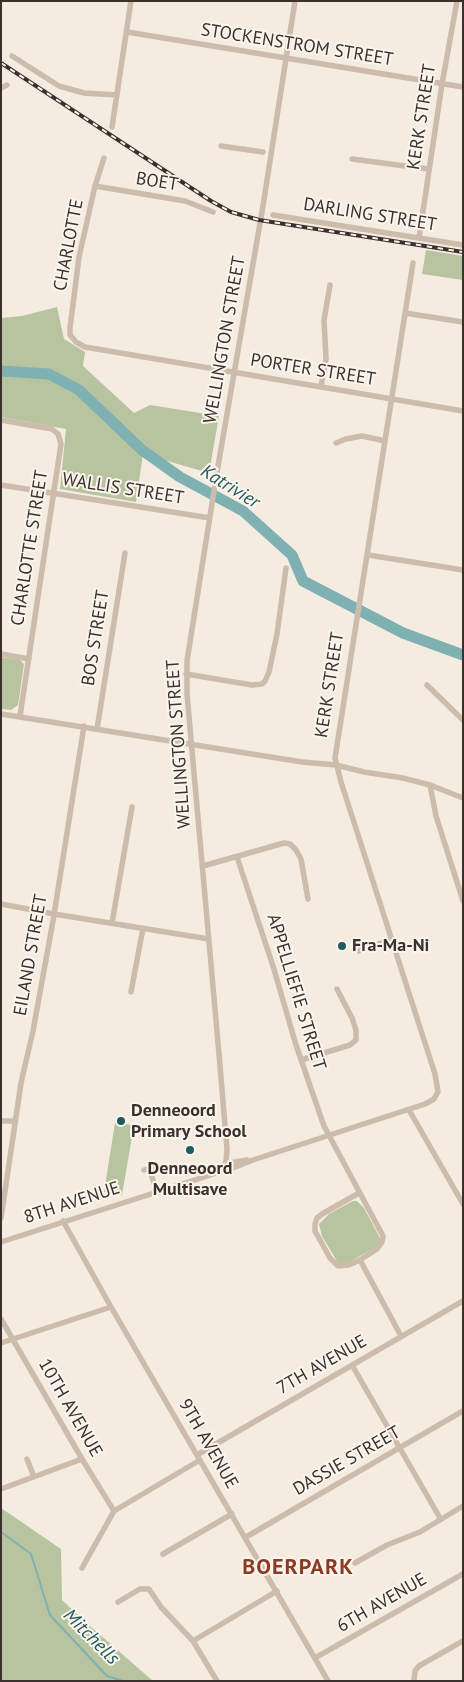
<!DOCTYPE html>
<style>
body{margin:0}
#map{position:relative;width:464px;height:1682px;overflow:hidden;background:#f4ebe1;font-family:"PT Sans",sans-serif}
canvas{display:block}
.frame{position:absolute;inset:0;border:2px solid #3b302b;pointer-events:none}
</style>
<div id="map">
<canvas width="464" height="1682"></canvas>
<div class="frame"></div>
</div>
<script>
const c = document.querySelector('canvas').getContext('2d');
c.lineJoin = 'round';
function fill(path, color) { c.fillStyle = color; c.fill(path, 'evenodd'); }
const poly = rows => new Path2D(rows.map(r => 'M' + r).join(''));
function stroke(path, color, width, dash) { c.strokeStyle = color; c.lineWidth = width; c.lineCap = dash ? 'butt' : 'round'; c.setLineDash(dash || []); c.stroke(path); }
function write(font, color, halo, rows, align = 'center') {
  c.font = font + ' "PT Sans",sans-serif'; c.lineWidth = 4; c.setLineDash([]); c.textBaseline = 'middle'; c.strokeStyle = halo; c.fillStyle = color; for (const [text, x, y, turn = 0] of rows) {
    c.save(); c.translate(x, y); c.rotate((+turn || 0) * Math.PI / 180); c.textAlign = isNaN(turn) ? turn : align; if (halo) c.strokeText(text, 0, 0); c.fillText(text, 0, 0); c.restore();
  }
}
fill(poly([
 [426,250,463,256,463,280,422,274],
 [57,307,64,339,85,352,83,366,134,413,150,405,219,416,209,473,143,454,136,502,60,489,66,429,1,417,1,318,22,316],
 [1,657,20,660,24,664,18,705,11,710,1,709],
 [115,1123,134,1125,122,1195,104,1192],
 [353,1201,357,1201,364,1208,381,1240,376,1247,348,1263,338,1263,322,1236,319,1224,329,1214],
 [1,1508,61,1549,62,1600,91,1627,153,1681,1,1681]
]), '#b8c4a0');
stroke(poly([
 [1,1532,31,1554,50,1615,107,1676,123,1681]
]), '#7fb0b2', 2);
stroke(poly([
 [1,371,49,374,79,390,142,450,180,477,243,511,292,555,303,581,403,633,463,655]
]), '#7fb0b2', 11);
stroke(poly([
 [127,32,463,87],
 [12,56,59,86,84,93,117,95],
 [1,88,7,85],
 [112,127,131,1],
 [221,146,263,152],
 [104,158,95,186,79,257,70,328,70,335,76,342,85,347,463,411],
 [352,159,428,169],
 [95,186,185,201,213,212],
 [273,215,463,245],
 [419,238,442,84,457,1],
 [405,313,463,322],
 [321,386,326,359,324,320,330,285],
 [1,420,52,429,58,434,61,444,20,716],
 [336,443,346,439,362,436,385,441],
 [1,485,210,518],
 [368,555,463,570],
 [1,654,29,659],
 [186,674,252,685,262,684,265,681,269,672,277,634,286,568],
 [427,685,463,720],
 [1,714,302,762,336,765,364,772,403,778,430,785,463,798],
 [97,729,125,553],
 [430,785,436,816,463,901],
 [237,857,273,966,296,1045,324,1126,383,1236,382,1242,377,1249,360,1260,349,1265,338,1266,330,1258,315,1231,315,1224,317,1218,322,1214,359,1193],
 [203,866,284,843,290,844,296,850,301,859,308,899],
 [1,904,54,914,209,939],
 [112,923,132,807],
 [359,951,392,939],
 [131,992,143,928],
 [301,1060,350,1045,356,1040,356,1030,352,1018,337,989],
 [409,1110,463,1204],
 [1,1121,15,1121],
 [226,1162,227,1149,219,1054,187,694,187,661,217,472,263,206,295,1],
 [230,1163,247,1160],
 [149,1168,157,1192],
 [230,1169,253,1160,425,1104,434,1099,438,1092,435,1074,341,782,335,758,413,263],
 [144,1170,156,1166],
 [215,1171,223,1166,226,1162,230,1163,231,1166,227,1170,225,1169,223,1166],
 [1,1218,21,1083,33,1031,53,921,84,726],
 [63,1221,111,1307,328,1681],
 [1,1242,226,1170],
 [360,1260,401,1336],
 [1,1319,82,1459,114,1511],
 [1,1343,111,1307],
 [352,1365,440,1518],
 [197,1455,463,1301],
 [27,1459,34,1477],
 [1,1489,82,1459],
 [246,1537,463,1411],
 [163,1554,232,1514],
 [355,1563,387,1545,420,1532,463,1506],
 [82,1568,114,1511,200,1460],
 [118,1602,140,1589,149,1589,161,1607,193,1641,217,1681],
 [193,1641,277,1591],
 [315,1658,463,1574],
 [414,1681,415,1671,419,1666,463,1641]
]), '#cdbbac', 5.5);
const rail = poly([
 [1,63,211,201,231,212,259,220,463,252]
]);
stroke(rail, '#3b302b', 4);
stroke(rail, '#fbf5ee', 2, [5.5]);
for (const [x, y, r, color] of [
 [342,946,5,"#1f5a5e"],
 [121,1121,5,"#1f5a5e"],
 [190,1150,5,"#1f5a5e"]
]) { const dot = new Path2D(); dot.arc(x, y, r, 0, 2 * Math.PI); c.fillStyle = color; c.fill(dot); stroke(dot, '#fbf5ee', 2); }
write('18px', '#3b302b', '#fbf5ee', [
 ["STOCKENSTROM STREET",297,45,9],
 ["KERK STREET",422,117,-81],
 ["BOET",157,182,9],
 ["DARLING STREET",370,215,9],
 ["CHARLOTTE",69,245,-79],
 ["WELLINGTON STREET",225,340,-80],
 ["PORTER STREET",313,370,9],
 ["WALLIS STREET",123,489,9],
 ["CHARLOTTE STREET",30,548,-81],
 ["BOS STREET",96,638,-81],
 ["KERK STREET",330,685,-81],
 ["WELLINGTON STREET",179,744,-94],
 ["EILAND STREET",31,955,-80],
 ["APPELLIEFIE STREET",296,992,73],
 ["8TH AVENUE",72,1203,-18],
 ["7TH AVENUE",322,1365,-30],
 ["10TH AVENUE",70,1408,60],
 ["9TH AVENUE",208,1444,60],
 ["DASSIE STREET",347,1461,-30],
 ["6TH AVENUE",382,1603,-30]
]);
write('bold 18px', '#3b302b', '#fbf5ee', [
 ["Fra-Ma-Ni",352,946],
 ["Denneoord",131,1111],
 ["Primary School",131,1132],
 ["Denneoord",190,1169,"center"],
 ["Multisave",190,1190,"center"]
], 'left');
write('italic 19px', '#1f5a5e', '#fbf5ee', [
 ["Katrivier",230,487,32],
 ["Mitchells",91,1637,45]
]);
c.letterSpacing = '1px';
write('bold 22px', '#8c3b22', '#fbf5ee', [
 ["BOERPARK",298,1568]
]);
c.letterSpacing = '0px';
</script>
